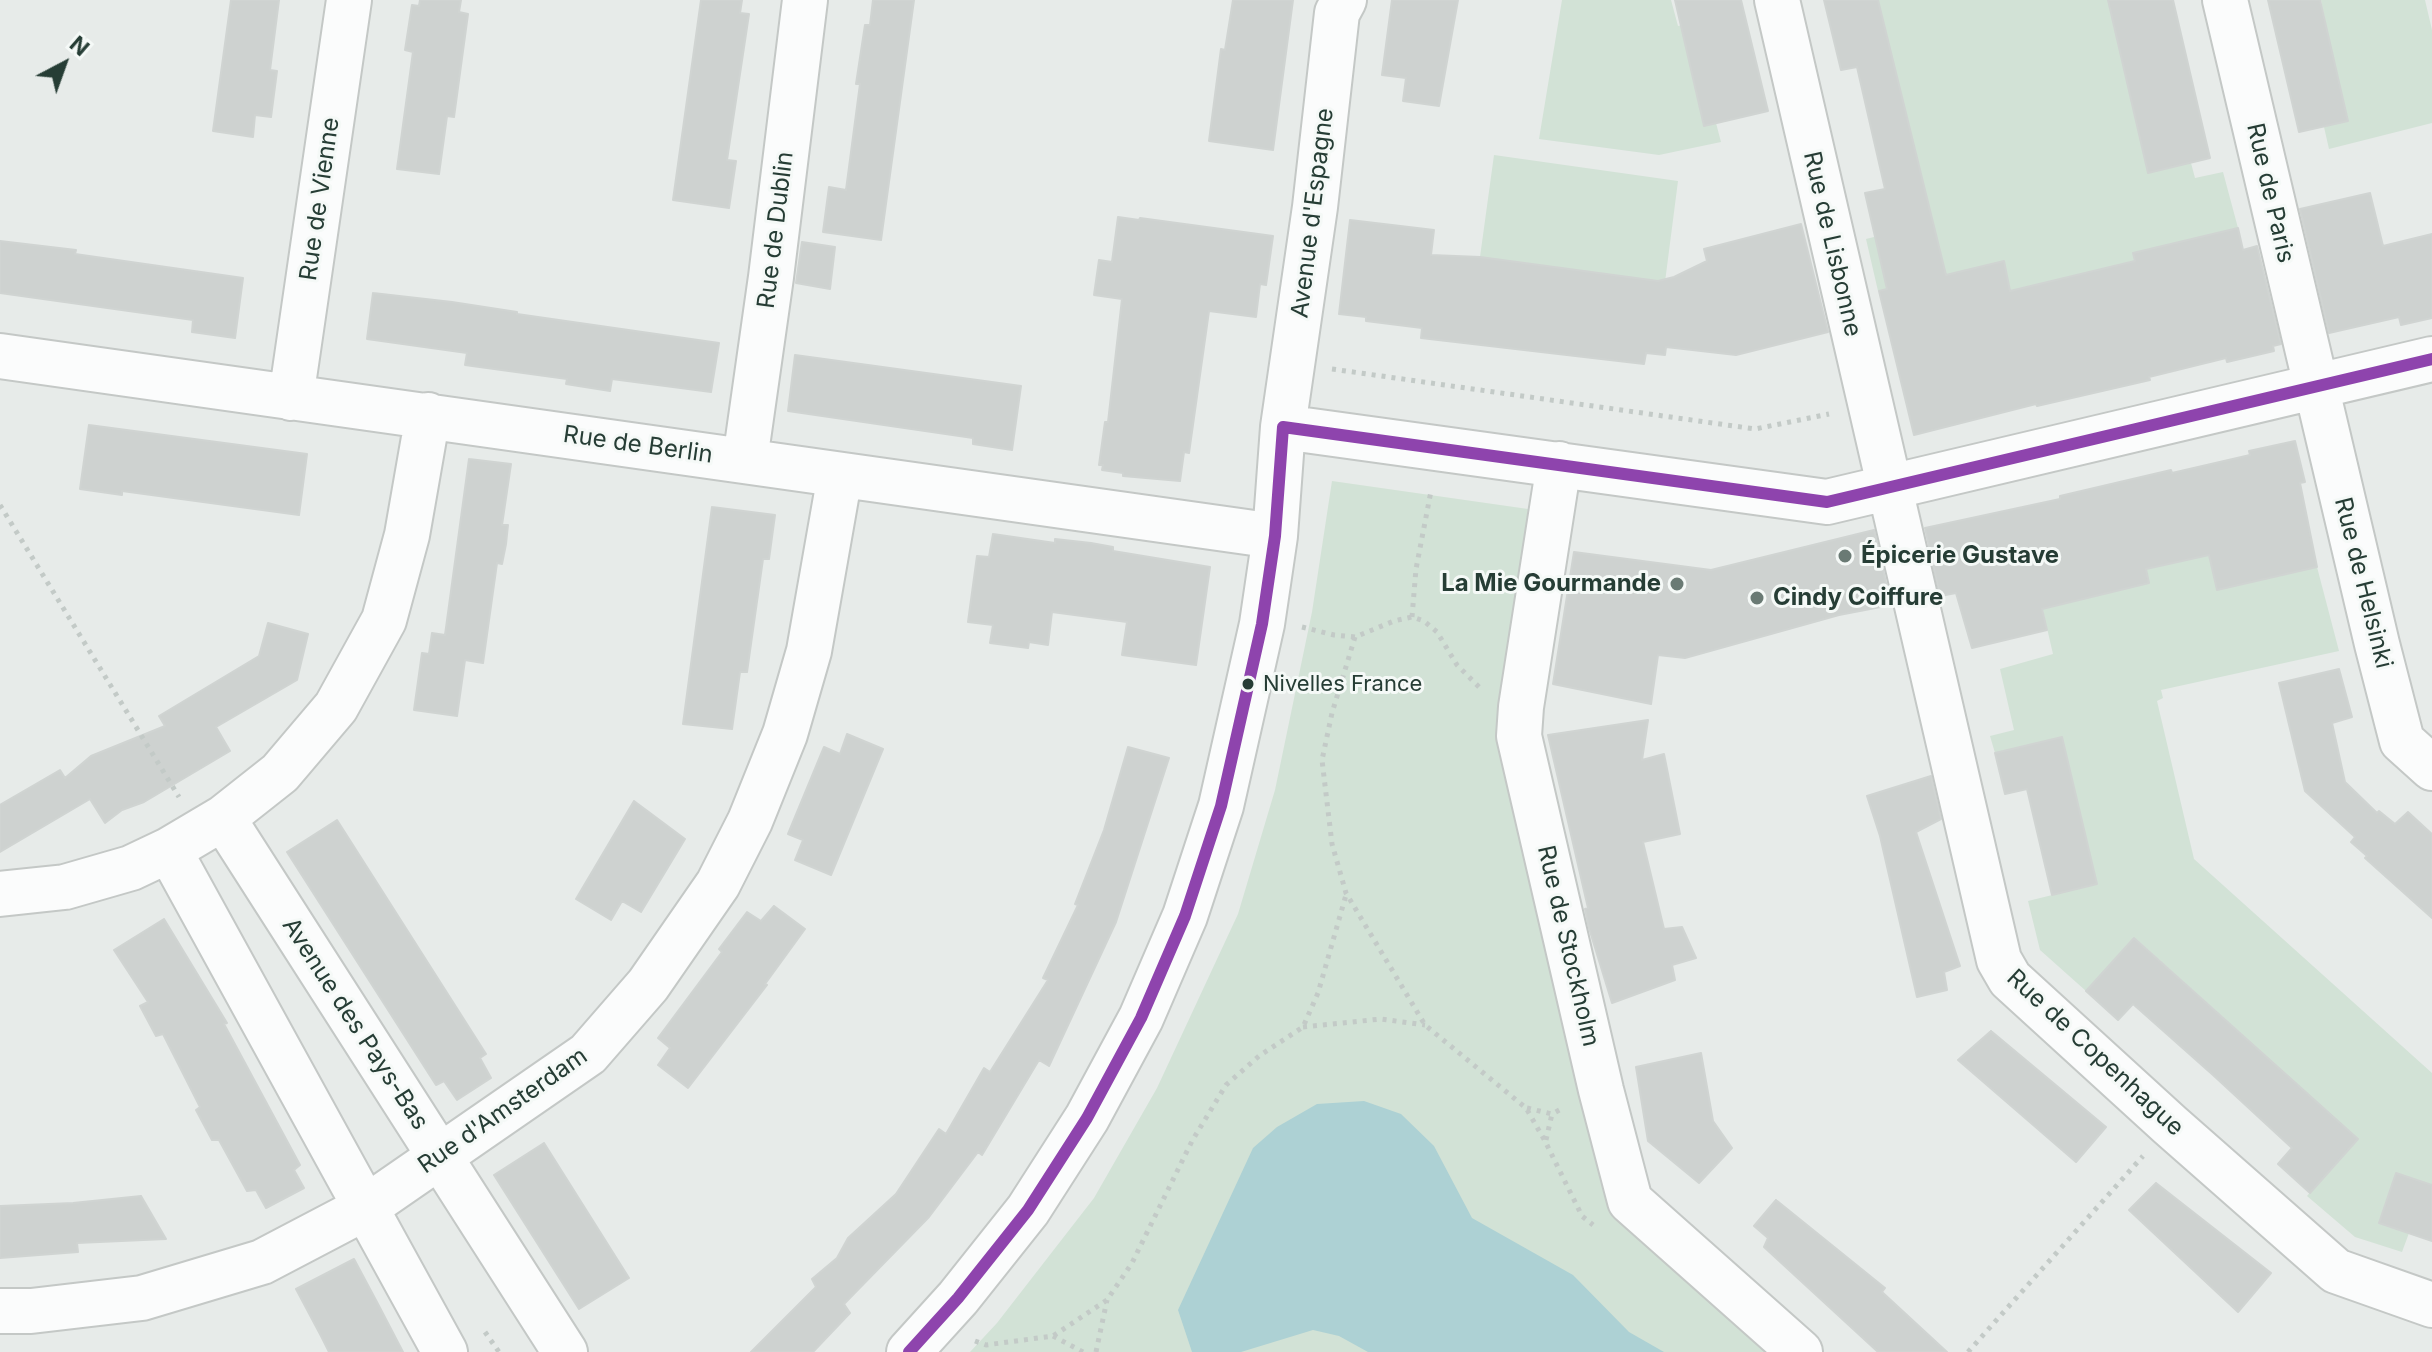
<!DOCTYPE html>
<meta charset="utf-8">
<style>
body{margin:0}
#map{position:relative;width:2432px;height:1352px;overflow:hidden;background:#e7ebe9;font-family:Inter,sans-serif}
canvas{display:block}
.north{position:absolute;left:24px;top:24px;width:80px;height:80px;-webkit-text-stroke:6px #f5f9f7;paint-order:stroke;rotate:41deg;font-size:22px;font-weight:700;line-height:32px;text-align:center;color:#263d35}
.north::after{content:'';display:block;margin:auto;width:28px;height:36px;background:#263d35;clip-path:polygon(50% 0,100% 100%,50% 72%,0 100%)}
</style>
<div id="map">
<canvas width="2432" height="1352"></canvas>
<div class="north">N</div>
</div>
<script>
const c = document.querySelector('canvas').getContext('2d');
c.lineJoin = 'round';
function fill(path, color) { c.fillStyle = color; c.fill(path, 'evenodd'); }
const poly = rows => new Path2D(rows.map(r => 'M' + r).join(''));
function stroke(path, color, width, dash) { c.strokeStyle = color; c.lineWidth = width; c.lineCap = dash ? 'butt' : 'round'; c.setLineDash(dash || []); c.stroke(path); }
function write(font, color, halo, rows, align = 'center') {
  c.font = font + ' Inter,sans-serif'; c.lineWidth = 6; c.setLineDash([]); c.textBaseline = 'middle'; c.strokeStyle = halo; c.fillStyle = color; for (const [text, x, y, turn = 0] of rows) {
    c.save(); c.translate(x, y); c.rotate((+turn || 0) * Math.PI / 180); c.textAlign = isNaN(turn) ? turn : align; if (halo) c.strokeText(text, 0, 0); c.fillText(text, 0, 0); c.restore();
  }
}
fill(poly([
 [1562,0,1671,0,1678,26,1688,24,1692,72,1704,125,1716,123,1721,142,1659,155,1539,139],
 [1878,0,2108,0,2148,172,2191,163,2195,178,2223,172,2238,228,2133,253,2136,266,2032,303,1990,286,2008,282,2004,262,1878,291,1866,239,1933,222],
 [2321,0,2425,0,2432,30,2432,123,2329,149,2324,127,2348,120,2322,21,2325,20],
 [1494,155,1678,181,1665,282,1480,257],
 [1332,481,1528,509,1497,737,1610,1210,1769,1352,970,1352,997,1323,1094,1198,1157,1088,1238,914,1275,790,1312,612],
 [2205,540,2217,590,2317,567,2339,651,2161,690,2163,698,2157,701,2194,859,2432,1073,2432,1185,2396,1173,2379,1222,2409,1233,2402,1252,2355,1237,2307,1196,2358,1139,2135,938,2086,991,2040,950,2028,901,2097,884,2062,737,1995,753,1990,736,2014,730,2000,669,2053,654,2037,585,2149,583,2146,569,2191,559]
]), '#d2e2d6');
fill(poly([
 [1364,1101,1401,1114,1434,1146,1472,1218,1573,1275,1629,1332,1664,1352,1368,1352,1339,1336,1313,1330,1241,1352,1192,1352,1178,1310,1253,1148,1277,1127,1317,1104]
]), '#add1d4');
const building = poly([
 [231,0,279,0,270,70,277,71,271,117,255,115,253,137,213,131,231,0],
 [420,0,461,0,459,12,468,14,454,117,447,116,439,174,397,169,413,52,405,50,412,5,419,6,420,0],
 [701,0,742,0,740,13,749,14,727,160,736,161,729,208,673,200,701,0],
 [873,0,914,0,881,240,823,232,829,187,846,190,860,84,856,84,865,25,870,25,873,0],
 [1233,0,1293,0,1273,150,1209,141,1221,49,1225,50,1233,0],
 [1392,0,1458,0,1439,106,1403,101,1406,78,1382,75,1392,0],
 [1675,0,1741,0,1768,111,1704,126,1675,0],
 [1824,0,1878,0,1946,275,2004,261,2010,291,2135,261,2133,253,2238,228,2243,250,2257,246,2281,344,2273,346,2274,351,2227,362,2226,358,2149,377,2150,380,2037,406,2036,404,1914,435,1879,291,1887,289,1865,193,1885,189,1857,67,1841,70,1824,0],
 [2108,0,2173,0,2210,158,2148,173,2108,0],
 [2268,0,2320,0,2348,121,2299,132,2268,0],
 [2370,193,2383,246,2432,234,2432,318,2401,325,2399,317,2329,333,2300,209,2370,193],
 [1118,217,1139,220,1140,218,1273,236,1266,285,1260,284,1256,317,1209,311,1189,453,1184,452,1180,481,1123,476,1123,473,1102,470,1103,465,1099,465,1105,422,1108,422,1122,299,1094,295,1099,260,1112,262,1118,217],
 [1350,220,1434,230,1431,255,1480,257,1658,281,1674,277,1707,261,1704,249,1801,224,1828,332,1736,355,1666,347,1665,355,1646,353,1644,364,1421,338,1422,328,1366,321,1366,317,1339,314,1350,220],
 [0,241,76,250,75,254,243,278,235,338,192,332,193,320,0,293,0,241],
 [802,242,835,247,830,289,796,283,802,242],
 [373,293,452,302,517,312,517,314,719,343,711,392,612,379,610,391,566,384,567,379,465,365,467,353,367,339,373,293],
 [795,355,1021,386,1012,450,973,444,973,438,788,411,795,355],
 [89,425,307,454,299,515,122,491,122,495,80,489,89,425],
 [2295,441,2305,482,2300,483,2317,567,2217,590,2209,555,2146,569,2149,583,2042,609,2047,630,1972,648,1956,593,1940,596,1925,528,2060,499,2060,496,2171,470,2172,473,2250,455,2249,451,2295,441],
 [469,459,511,464,502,525,508,525,506,544,502,564,497,563,483,663,465,660,457,716,414,710,422,653,429,654,432,633,445,635,469,459],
 [712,507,775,515,769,559,763,559,747,672,740,672,732,729,683,724,712,507],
 [1874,530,1891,605,1839,615,1685,658,1658,655,1651,704,1553,684,1574,552,1711,570,1874,530],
 [993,534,1055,543,1055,539,1091,543,1113,547,1113,551,1210,567,1196,665,1122,655,1127,622,1052,612,1048,645,1029,642,1028,648,990,643,993,625,968,622,977,556,989,557,993,534],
 [268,623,308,634,297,680,216,727,230,751,144,802,122,810,105,823,90,799,0,852,0,805,60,770,65,778,91,756,165,726,159,716,259,656,268,623],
 [2339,669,2352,717,2332,723,2345,782,2377,813,2379,811,2395,824,2408,812,2432,834,2432,918,2365,858,2367,856,2351,842,2355,837,2305,791,2279,683,2339,669],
 [1648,720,1642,760,1664,754,1680,834,1643,842,1664,929,1682,927,1696,958,1672,965,1675,980,1612,1003,1589,928,1585,909,1588,908,1548,735,1648,720],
 [847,734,883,749,831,875,795,860,803,840,788,834,824,747,840,754,847,734],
 [2062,737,2097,884,2052,895,2027,789,2005,794,1995,753,2062,737],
 [1128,747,1169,758,1116,922,1049,1066,1039,1060,982,1155,978,1152,929,1217,844,1304,850,1313,813,1352,751,1352,816,1287,812,1279,837,1258,848,1238,896,1194,939,1129,946,1134,984,1068,990,1072,1048,980,1043,978,1078,905,1075,904,1104,830,1128,747],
 [1931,776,1941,819,1916,832,1960,966,1944,972,1947,990,1917,997,1880,836,1867,796,1931,776],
 [634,801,685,839,641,912,622,901,611,920,576,899,634,801],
 [337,820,486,1054,480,1058,491,1078,457,1100,444,1081,436,1085,287,852,337,820],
 [774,906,805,929,765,984,767,985,688,1088,658,1065,670,1048,658,1038,722,952,719,949,747,912,761,921,774,906],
 [164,919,227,1023,224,1024,300,1165,294,1170,304,1188,266,1208,256,1190,247,1191,219,1140,212,1140,196,1110,200,1107,163,1034,156,1036,140,1006,148,1002,114,950,164,919],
 [2134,938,2358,1139,2310,1193,2278,1164,2292,1148,2213,1075,2133,1004,2118,1020,2086,991,2134,938],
 [1991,1031,2106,1127,2076,1162,1958,1060,1991,1031],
 [1701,1053,1713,1121,1732,1148,1699,1183,1648,1141,1636,1067,1701,1053],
 [544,1143,629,1278,579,1309,494,1175,544,1143],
 [2396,1173,2432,1185,2432,1241,2379,1223,2396,1173],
 [2156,1183,2271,1273,2238,1312,2129,1210,2156,1183],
 [141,1196,166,1239,77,1243,78,1252,0,1258,0,1206,73,1203,141,1196],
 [1776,1200,1885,1288,1882,1292,1947,1352,1878,1352,1764,1247,1768,1238,1754,1226,1776,1200],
 [354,1259,378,1304,403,1352,329,1352,321,1336,296,1289,354,1259]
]);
fill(building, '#ced2d0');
stroke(building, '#d0d4d2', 2);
const minor = poly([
 [1777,0,1999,960,2010,979,2170,1125,2336,1271,2432,1305],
 [2225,0,2377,644,2402,741,2432,768],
 [0,356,1275,536],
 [291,398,349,0],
 [1283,427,1827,502,2432,359],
 [745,460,771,277,805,0],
 [1559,464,1521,707,1519,736,1601,1090,1630,1201,1800,1352],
 [223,818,565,1352],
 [169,850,445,1352],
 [0,894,65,887,131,868,169,850,223,818,280,773,336,707,384,620,407,535,428,415],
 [0,1311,31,1311,142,1298,262,1262,365,1208,588,1054,648,985,718,884,750,821,785,734,809,651,840,475],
 [909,1352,958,1298,1028,1210,1087,1118,1141,1018,1185,916,1221,806,1262,624,1275,536,1283,427,1315,207,1337,13,1344,0]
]);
stroke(minor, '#c4c8c6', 48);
stroke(poly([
 [1332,369,1755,429,1829,414],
 [0,505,179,797],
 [1412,617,1416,569,1431,491],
 [1302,627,1334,635,1355,637,1394,621,1412,617,1424,621,1437,632,1457,665,1481,689],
 [1355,637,1332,713,1322,760,1332,844,1346,893,1425,1025,1526,1108,1545,1141,1582,1216,1593,1225],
 [1303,1027,1381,1019,1425,1025],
 [1527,1108,1552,1114,1563,1108],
 [1546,1140,1552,1114],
 [485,1332,499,1352],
 [1053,1336,1083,1352],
 [975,1341,986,1345,1053,1336,1107,1300,1132,1263,1192,1141,1226,1085,1259,1056,1303,1027,1318,993,1346,895],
 [1096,1352,1107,1300],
 [1968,1352,2143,1156]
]), '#c3cac7', 5, [4, 6]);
stroke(minor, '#fbfcfc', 44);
stroke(poly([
 [1283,427,1827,502,2432,359],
 [909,1352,958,1298,1028,1210,1087,1118,1141,1018,1185,916,1221,806,1262,624,1275,536,1283,427]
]), '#8e44ad', 12);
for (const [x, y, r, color] of [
 [1845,556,8,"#6a7a74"],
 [1677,584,8,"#6a7a74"],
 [1757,598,8,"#6a7a74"],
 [1248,684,7,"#263d35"]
]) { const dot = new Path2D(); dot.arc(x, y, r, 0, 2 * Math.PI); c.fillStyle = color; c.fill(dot); stroke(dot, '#f5f9f7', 3); }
write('22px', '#263d35', '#f5f9f7', [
 ["Nivelles France",1263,684]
], 'left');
write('24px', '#263d35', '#f5f9f7', [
 ["Rue de Paris",2270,193,77],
 ["Rue de Vienne",320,199,-82],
 ["Avenue d'Espagne",1313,213,-83],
 ["Rue de Dublin",776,230,-83],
 ["Rue de Lisbonne",1832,244,77],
 ["Rue de Berlin",638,445,8],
 ["Rue de Helsinki",2363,583,76],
 ["Rue de Stockholm",1568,946,77],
 ["Avenue des Pays-Bas",355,1024,57],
 ["Rue de Copenhague",2095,1053,43],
 ["Rue d'Amsterdam",503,1111,-35]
]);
write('bold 24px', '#263d35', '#f5f9f7', [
 ["Épicerie Gustave",1861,556],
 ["La Mie Gourmande",1661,584,"right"],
 ["Cindy Coiffure",1773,598]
], 'left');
</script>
